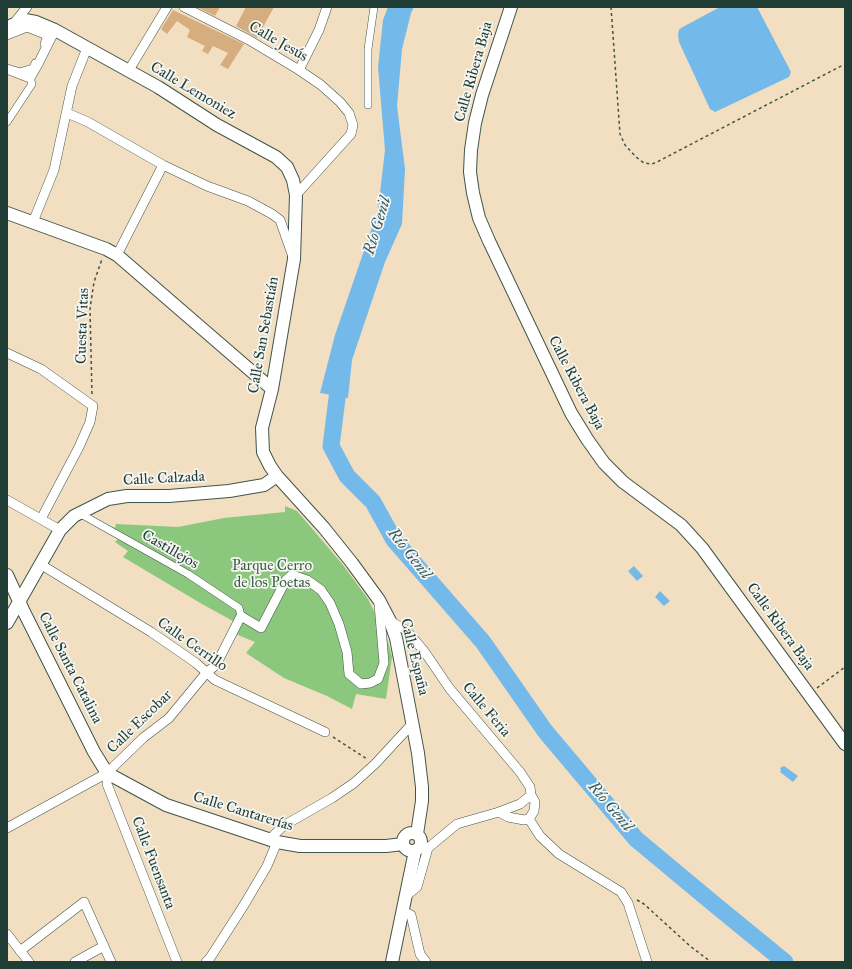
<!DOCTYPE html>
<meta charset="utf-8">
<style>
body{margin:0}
#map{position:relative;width:852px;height:969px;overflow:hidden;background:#f2dec0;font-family:"IM FELL Great Primer",serif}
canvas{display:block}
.frame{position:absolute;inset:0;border:8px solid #1f3d34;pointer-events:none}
</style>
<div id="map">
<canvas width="852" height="969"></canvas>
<div class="frame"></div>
</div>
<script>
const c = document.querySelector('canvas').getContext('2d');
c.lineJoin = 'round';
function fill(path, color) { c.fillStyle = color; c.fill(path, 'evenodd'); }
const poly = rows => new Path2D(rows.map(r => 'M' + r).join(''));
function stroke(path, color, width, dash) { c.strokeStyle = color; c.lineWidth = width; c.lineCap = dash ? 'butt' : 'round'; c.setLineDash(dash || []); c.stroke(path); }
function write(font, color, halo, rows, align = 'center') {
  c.font = font + ' "IM FELL Great Primer",serif'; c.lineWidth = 3.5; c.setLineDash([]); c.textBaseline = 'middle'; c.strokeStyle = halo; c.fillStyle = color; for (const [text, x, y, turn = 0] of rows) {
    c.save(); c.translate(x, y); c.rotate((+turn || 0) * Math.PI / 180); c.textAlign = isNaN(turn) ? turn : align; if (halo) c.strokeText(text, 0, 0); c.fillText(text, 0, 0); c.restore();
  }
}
fill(poly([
 [285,506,297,511,343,565,368,599,376,615,379,639,387,638,392,657,386,699,356,694,352,709,327,696,284,678,246,653,255,642,228,631,233,621,202,604,123,557,128,551,115,542,119,538,102,523,115,528,116,524,178,527,224,518,285,512]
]), '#8bc77c');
fill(poly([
 [388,7,414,7,411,13,402,49,397,106,405,169,402,224,385,262,352,360,348,398,320,393,335,335,378,210,385,150,378,67,383,20],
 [720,7,757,7,791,72,789,77,715,112,710,109,679,42,678,34,679,30,681,28],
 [634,566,643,576,637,581,628,571],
 [660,591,670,601,664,606,655,597],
 [784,766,798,776,793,782,780,772,781,771,780,768]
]), '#73b9ea');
stroke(poly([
 [340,375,331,446,347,476,373,502,394,540,483,642,545,731,636,839,714,904,785,962]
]), '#73b9ea', 17);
fill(poly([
 [197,7,220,7,215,16],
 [246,7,274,7,257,38,236,26],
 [173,10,244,44,228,69,220,65,228,53,213,46,208,54,202,51,205,46,187,37,190,30,177,21,167,34,161,29]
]), '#d6ad7f');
const pedestrian = poly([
 [7,36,27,28,47,36,44,44],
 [14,70,19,72,33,68,35,63],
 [368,105,368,49,374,7],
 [7,122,32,84,30,78],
 [79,513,188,574,239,608,241,616]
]);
const minor = poly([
 [184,7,249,40,299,70,321,85,340,102,349,113,353,125,351,134,296,195],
 [14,23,27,7],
 [7,69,30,78,38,64,55,30],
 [129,70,167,7],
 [299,70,319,30,327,7],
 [67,113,88,122,163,165,207,186,248,201,272,214,280,220,292,254],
 [33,222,54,170,72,86,87,48],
 [117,255,163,165],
 [7,353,41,369,93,406,90,422,79,447,41,519],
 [7,500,60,530],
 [40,564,151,632,196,663,215,680,325,732],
 [390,621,406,630,424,651,450,689,520,772,530,787,531,795,535,802,534,811,529,819],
 [107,773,107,784,177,962],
 [499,812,508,817,524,820,529,819],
 [529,819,540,836,559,854,621,892,628,903,647,962],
 [7,828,107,773,143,738,169,718,207,672,216,665,241,616,261,628,286,580,292,575,307,580,321,590,330,603,339,624,347,652,349,674,361,684,370,683,378,679,384,663,379,604],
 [270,839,283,826,332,798,354,783,375,764,412,724],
 [406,896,417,887,428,848,457,824,499,812,520,804,531,795],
 [403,911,411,915,420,954,426,962],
 [7,934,29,962],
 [20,951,84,902,111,962],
 [75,962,104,946],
 [206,962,210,958,244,905,267,866,277,842]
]);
const tertiary = poly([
 [511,7,482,95,475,123,471,150,470,172,473,193,479,218,489,241,571,413,587,439,604,463,623,482,681,525,702,548,845,744],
 [7,27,25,20,36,22,55,30,158,87,217,125,276,157,287,167,293,180,296,195,294,259,272,389,262,428,263,452,270,466,277,476,324,528,352,563,379,600,390,621,396,638,418,753,422,787,422,801,417,834],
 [7,213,106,249,117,255,272,389],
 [7,575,24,612,94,752,107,773,166,805,277,842,300,846,386,846,403,844],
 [7,623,60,530,74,516,108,499,127,496,169,496,229,491,264,485,277,476],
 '403 842a9 9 0 1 1 18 0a9 9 0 1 1-18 0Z',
 [392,962,415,851]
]);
stroke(pedestrian, '#3f5549', 8);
stroke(minor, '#3f5549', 10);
stroke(tertiary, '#3f5549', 14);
stroke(poly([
 [611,7,620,134,625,145,636,157,644,163,652,164,657,162,845,64],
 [92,394,90,309,94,282,102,259],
 [817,688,845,667],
 [333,737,367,759],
 [637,900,644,904,690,946,711,962]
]), '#3f5549', 1.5, [3, 3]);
stroke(pedestrian, '#fff', 7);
stroke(minor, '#fff', 9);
stroke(tertiary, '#fff', 12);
write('15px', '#1f3d34', '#f6f6f2', [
 ["Calle Jesús",278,42,30],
 ["Calle Ribera Baja",474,72,-74],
 ["Calle Lemoniez",193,91,31],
 ["Cuesta Vitas",83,326,-88],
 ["Calle San Sebastián",264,335,-80],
 ["Calle Ribera Baja",576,383,62],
 ["Calle Calzada",164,479,-3],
 ["Castillejos",170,550,30],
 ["Calle Ribera Baja",780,627,54],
 ["Calle Cerrillo",192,645,35],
 ["Calle España",414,657,76],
 ["Calle Santa Catalina",70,668,63],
 ["Calle Feria",486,710,50],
 ["Calle Escobar",140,722,-44],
 ["Calle Cantarerías",243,812,17],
 ["Calle Fuensanta",153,863,69]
]);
write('15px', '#3a6046', '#f6f6f2', [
 ["Parque Cerro",272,566],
 ["de los Poetas",272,583]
]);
write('italic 16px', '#345c62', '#f6f6f2', [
 ["Río Genil",378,226,-73],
 ["Río Genil",409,554,52],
 ["Río Genil",610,807,50]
]);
</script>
